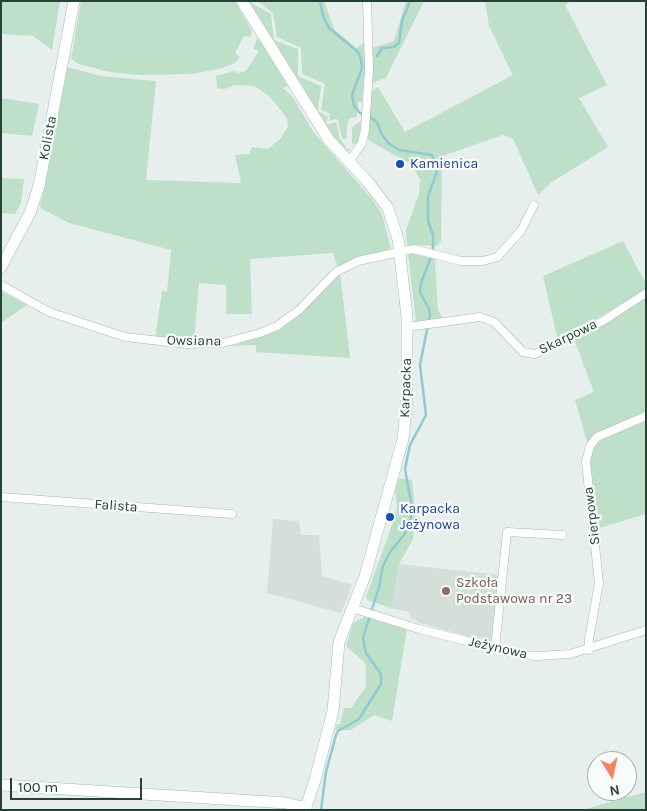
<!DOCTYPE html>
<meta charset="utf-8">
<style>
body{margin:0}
#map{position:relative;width:647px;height:811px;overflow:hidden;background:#e6efeb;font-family:Karla,sans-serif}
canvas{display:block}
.frame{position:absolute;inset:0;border:2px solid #24423a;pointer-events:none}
.north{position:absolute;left:587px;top:751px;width:50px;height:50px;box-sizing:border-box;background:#f7fbf9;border:1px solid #a3b1ad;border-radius:50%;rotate:170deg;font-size:14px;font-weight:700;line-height:20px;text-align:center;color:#24423a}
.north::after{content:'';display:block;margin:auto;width:18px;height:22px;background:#f4845f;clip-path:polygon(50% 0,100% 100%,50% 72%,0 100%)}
.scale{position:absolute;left:10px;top:778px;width:132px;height:22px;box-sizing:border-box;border:2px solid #24423a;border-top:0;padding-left:6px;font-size:15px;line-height:18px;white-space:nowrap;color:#24423a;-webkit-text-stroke:4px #f7fbf9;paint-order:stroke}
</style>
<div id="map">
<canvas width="647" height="811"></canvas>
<div class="frame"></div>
<div class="north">N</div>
<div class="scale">100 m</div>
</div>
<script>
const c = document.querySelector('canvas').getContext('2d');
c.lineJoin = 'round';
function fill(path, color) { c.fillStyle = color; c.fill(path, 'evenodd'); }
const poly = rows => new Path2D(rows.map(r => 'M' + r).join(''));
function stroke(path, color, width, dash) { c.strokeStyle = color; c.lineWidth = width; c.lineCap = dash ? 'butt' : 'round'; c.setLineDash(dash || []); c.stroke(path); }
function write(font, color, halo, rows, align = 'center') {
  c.font = font + ' Karla,sans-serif'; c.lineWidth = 4.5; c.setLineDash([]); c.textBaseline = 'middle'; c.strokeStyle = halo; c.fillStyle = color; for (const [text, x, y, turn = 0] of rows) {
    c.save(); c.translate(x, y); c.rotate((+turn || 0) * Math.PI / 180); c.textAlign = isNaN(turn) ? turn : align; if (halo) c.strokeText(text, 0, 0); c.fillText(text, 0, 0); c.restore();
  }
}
fill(poly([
 [273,519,299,521,301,535,319,535,322,576,352,585,341,613,267,593],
 [399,564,500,575,494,638,491,643,417,622,417,620,410,618,409,612,391,608]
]), '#d4dfda');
fill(poly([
 [1,1,60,1,52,50,33,36,1,34],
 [81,1,235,1,252,31,250,37,244,36,235,53,240,57,235,63,219,69,192,74,137,75,109,72,79,64,71,59],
 [248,1,271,14,274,40,298,49,298,76,321,86,318,111,328,117,326,125,336,122,340,139,345,145,346,149,353,149,346,151,332,136],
 [257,1,324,1,334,29,356,48,367,41,362,102,358,102,357,117,350,118,348,121,346,139,342,139,338,120,336,119,329,121,330,114,321,110,325,84,302,74,301,48,277,37,273,13],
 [406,1,424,1,386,78,372,83,372,48,394,41],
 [485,1,572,1,565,5,607,85,579,98,608,147,552,182,538,195,513,139,503,135,442,156,441,241,437,246,407,245,406,230,419,194,420,180,415,170,409,163,368,140,371,92,378,87,405,132,513,75,489,26],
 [257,39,259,39,288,86,283,88,292,96,314,133,372,199,382,214,391,249,358,258,338,268,333,253,250,259,252,314,226,314,226,285,199,283,194,342,155,338,162,291,167,292,171,250,69,223,40,208,67,67,101,76,156,81,146,180,241,183,235,155,249,154,252,147,268,149,280,139,288,127,287,119,280,109,269,96,254,86,234,85,225,89,217,88,216,76,234,71,237,73,246,71,259,51,253,49],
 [1,98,39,104,32,136,1,133],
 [361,121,360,136,356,145,352,143,352,127],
 [1,178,24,179,21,203,15,214,1,213],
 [623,241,646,284,646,289,599,317,557,337,543,276],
 [408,253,438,258,435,261,438,310,443,318,416,322],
 [340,272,350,358,256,352,256,345,231,346,264,335],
 [1,291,27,305,1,323],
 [646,298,646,413,596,435,588,445,575,400,594,392,574,339,610,321],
 [646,419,646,514,596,529,588,462,591,448,599,439],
 [399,478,412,480,416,519,413,539,399,564,391,608,367,600,366,597,390,531,397,508,395,491],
 [364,617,407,629,392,721,374,715,351,730,335,730,337,724,340,724,344,708,351,708,366,687,366,664,346,646,353,623],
 [646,792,646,810,583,810,606,803]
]), '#bfe0c8');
stroke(poly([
 [320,1,323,16,329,28,358,52,361,60,362,68,352,95,354,106,360,113,369,116,377,122,381,133,388,143,399,150,432,155,437,172,428,196,428,221,433,235,433,252,421,283,420,292,429,309,430,315,420,365,426,415,410,445,405,469,412,508,411,518,404,535,390,552,383,566,379,587,363,638,366,653,381,674,381,684,359,719,338,731,336,735,326,772,321,810],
 [377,56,382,48,394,47,399,43,402,21,410,1]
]), '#8ec9d4', 2.5);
const street = poly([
 [349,162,362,143,365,130,369,70,367,1],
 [1,285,49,312,125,337,187,344,223,343,260,333,277,326,299,310,336,272,358,261,413,249,461,261,483,261,497,257,521,231,534,205],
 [407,327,480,317,494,322,523,352,535,354,603,321,646,293],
 [1,497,232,514],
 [352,608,419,629,522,655,538,656,570,654,646,630],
 [495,648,507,532,562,535],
 [589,650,589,639,599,583,586,462,590,446,597,437,646,416]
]);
const secondary = poly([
 [242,1,329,140,368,182,388,208,398,239,407,316,407,398,403,439,365,576,339,642,333,711,315,780,305,810],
 [1,267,30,213,39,186,74,1],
 [1,785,286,803,306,808]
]);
stroke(street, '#a8b8b2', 9);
stroke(secondary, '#a4bbb3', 12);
stroke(street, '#fff', 8);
stroke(secondary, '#fff', 11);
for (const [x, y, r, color] of [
 [400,164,5,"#1a4fb4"],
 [390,517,5,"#1a4fb4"],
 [446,591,5,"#8d6e63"]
]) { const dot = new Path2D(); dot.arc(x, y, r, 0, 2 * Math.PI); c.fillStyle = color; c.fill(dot); stroke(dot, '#f7fbf9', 2); }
write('14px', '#24423a', '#f7fbf9', [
 ["Kolista",48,138,-79],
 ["Skarpowa",568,337,-26],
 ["Owsiana",194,341,1],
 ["Karpacka",406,388,-88],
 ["Falista",116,506,4],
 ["Sierpowa",592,516,-97],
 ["Jeżynowa",498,648,13]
]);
write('14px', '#164399', '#f7fbf9', [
 ["Kamienica",410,164],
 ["Karpacka",400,509],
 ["Jeżynowa",400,525]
], 'left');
write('14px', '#785e54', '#f7fbf9', [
 ["Szkoła",456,583],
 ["Podstawowa nr 23",456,599]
], 'left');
</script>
